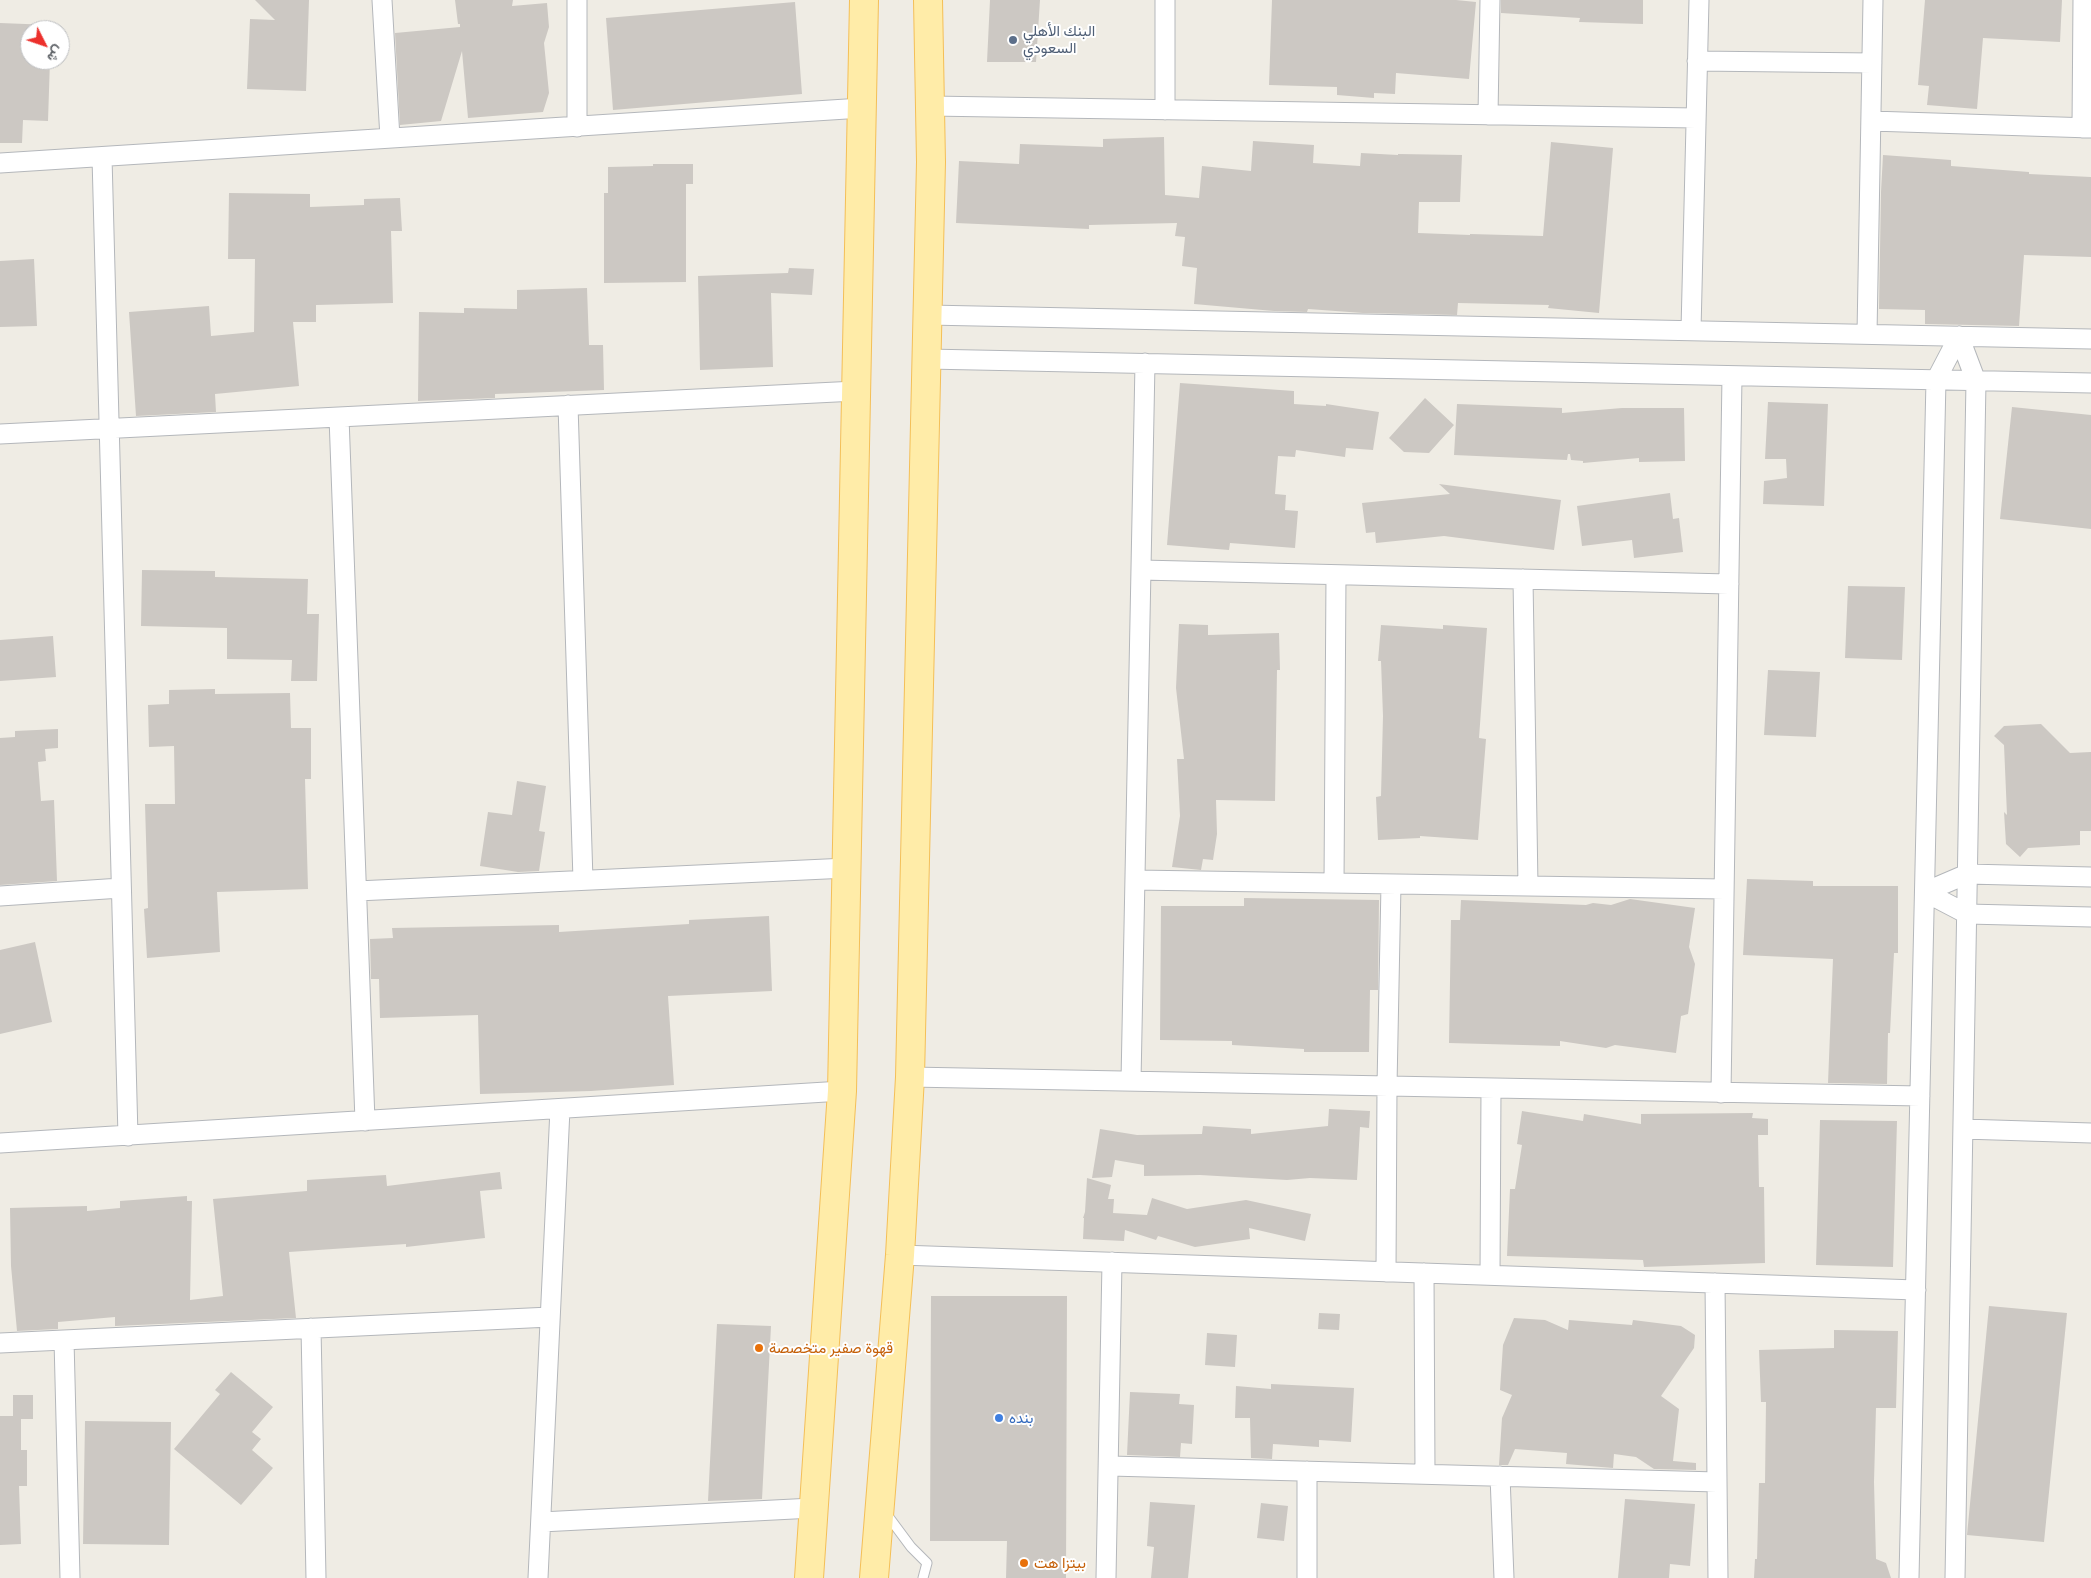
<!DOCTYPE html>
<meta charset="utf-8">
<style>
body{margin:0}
#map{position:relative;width:2091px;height:1578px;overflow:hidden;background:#efece4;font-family:"Public Sans",Vazirmatn,sans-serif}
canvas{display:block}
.north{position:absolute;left:20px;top:20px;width:50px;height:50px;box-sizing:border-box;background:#fff;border:1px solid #bebfc1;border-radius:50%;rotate:131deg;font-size:14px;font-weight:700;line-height:20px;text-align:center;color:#5c6065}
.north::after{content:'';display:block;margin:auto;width:18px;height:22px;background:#ec302c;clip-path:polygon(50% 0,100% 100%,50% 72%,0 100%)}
</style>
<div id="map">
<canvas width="2091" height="1578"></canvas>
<div class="north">ش</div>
</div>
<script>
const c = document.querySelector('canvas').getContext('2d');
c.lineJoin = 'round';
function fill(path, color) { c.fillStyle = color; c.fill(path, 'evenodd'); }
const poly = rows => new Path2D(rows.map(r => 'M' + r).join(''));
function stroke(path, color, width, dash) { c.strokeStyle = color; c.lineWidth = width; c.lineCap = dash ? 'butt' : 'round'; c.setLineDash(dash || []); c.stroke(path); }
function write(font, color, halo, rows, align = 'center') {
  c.font = font + ' "Public Sans",Vazirmatn,sans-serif'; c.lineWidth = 4; c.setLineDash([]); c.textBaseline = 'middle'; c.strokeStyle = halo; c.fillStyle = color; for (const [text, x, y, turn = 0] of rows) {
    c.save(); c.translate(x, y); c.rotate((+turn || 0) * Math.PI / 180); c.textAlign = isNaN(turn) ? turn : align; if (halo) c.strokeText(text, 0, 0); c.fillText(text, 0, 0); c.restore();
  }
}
fill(poly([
 [255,0,309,0,306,91,247,89,250,19,275,20],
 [455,0,513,0,512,6,547,3,549,27,544,43,549,93,543,112,468,118,462,51,441,121,400,125,395,33,460,27,460,24,458,24],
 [990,0,1040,0,1036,62,987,62],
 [1272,0,1456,0,1476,2,1469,79,1396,73,1395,94,1374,93,1374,98,1337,95,1337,87,1269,85],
 [1501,0,1643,0,1643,24,1579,22,1580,18,1501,13],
 [1925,0,2062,0,2060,42,1983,38,1977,109,1927,105,1929,86,1918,85],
 [795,2,802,94,613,110,606,18],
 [0,23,51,25,50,30,30,30,30,60,50,60,48,121,23,120,22,143,0,143],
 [1164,137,1165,195,1199,198,1202,166,1251,171,1253,141,1314,145,1313,163,1360,166,1361,153,1398,155,1398,154,1462,155,1460,202,1419,202,1418,233,1470,235,1470,234,1543,236,1551,142,1613,148,1599,313,1548,308,1549,305,1458,303,1457,315,1363,313,1308,309,1307,312,1274,311,1194,304,1197,268,1182,266,1185,237,1175,236,1177,223,1089,225,1089,229,956,223,959,161,1019,164,1020,144,1103,147,1103,139],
 [1883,155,1951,160,1951,166,2029,172,2029,174,2091,177,2091,257,2024,255,2019,326,1925,324,1925,310,1879,309,1881,192],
 [653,164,693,164,693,184,686,184,686,282,604,283,604,193,608,193,608,167,653,166],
 [229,193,310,194,310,207,364,205,364,199,400,198,402,231,391,231,393,303,316,305,316,322,293,322,299,386,215,394,216,412,136,416,129,312,209,306,211,336,254,332,255,259,228,259],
 [34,259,37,326,0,327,0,261],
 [789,268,814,269,812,295,771,293,773,367,700,370,698,276,788,273],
 [587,288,589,345,603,345,604,390,495,394,495,398,418,401,419,312,464,313,464,308,517,309,517,290],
 [1180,383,1294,391,1294,404,1326,406,1326,404,1379,412,1373,450,1346,448,1345,457,1296,450,1295,457,1278,456,1275,494,1286,495,1285,510,1298,511,1295,548,1230,543,1229,550,1167,545],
 [1425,398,1454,425,1429,453,1404,452,1389,438],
 [1768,402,1828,404,1824,506,1763,504,1764,481,1787,478,1786,459,1765,459],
 [1457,404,1562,408,1562,413,1622,408,1684,408,1685,461,1639,462,1639,458,1583,463,1583,461,1571,460,1570,454,1568,454,1567,460,1454,455],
 [2012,407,2091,415,2091,529,2000,519],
 [1439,484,1561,500,1554,550,1444,536,1376,543,1375,532,1366,533,1362,503,1450,494],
 [1670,493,1673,519,1679,518,1683,552,1634,558,1632,540,1582,546,1577,506],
 [142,570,215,571,215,577,308,579,307,614,319,614,317,681,291,681,292,660,227,659,227,628,141,626],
 [1848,586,1905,587,1902,660,1845,658],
 [1179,624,1208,625,1208,635,1279,633,1280,670,1277,670,1275,801,1216,800,1217,834,1213,860,1203,859,1201,870,1172,867,1180,816,1177,759,1184,759,1176,688],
 [1381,625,1443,629,1443,625,1487,628,1479,738,1486,739,1478,840,1420,836,1420,838,1378,840,1376,797,1381,796,1383,716,1381,661,1378,661],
 [53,636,56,677,0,681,0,640],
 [1768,670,1820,672,1816,737,1764,735],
 [215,689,215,694,290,693,291,728,311,728,311,779,305,779,308,889,217,892,220,952,147,958,144,909,148,908,145,804,175,804,174,746,149,747,148,705,169,704,169,690],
 [2041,724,2070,753,2091,752,2091,831,2080,831,2080,845,2028,848,2020,857,2006,844,2004,812,2007,815,2004,745,1994,736,2004,726],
 [58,729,58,748,45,749,46,761,38,762,41,801,54,800,57,881,0,885,0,738,15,737,15,731],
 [517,781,546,786,539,831,545,832,539,871,518,872,480,866,488,812,512,815],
 [1747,879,1813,881,1813,886,1898,886,1898,953,1894,953,1890,1033,1888,1033,1887,1084,1828,1083,1833,959,1743,955],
 [1244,898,1379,900,1378,990,1370,990,1369,1052,1304,1052,1304,1049,1232,1045,1232,1041,1160,1040,1161,906,1244,906],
 [1630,899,1695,908,1689,947,1695,964,1688,1014,1681,1016,1676,1053,1615,1045,1606,1048,1560,1041,1560,1046,1449,1043,1451,920,1460,920,1461,900,1586,905,1593,903,1611,905],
 [769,916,772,991,668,996,674,1085,591,1091,480,1094,478,1015,380,1018,379,979,371,979,370,939,393,938,392,928,559,925,559,932,689,924,689,920],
 [35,942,52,1022,0,1034,0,950],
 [1329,1109,1370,1111,1369,1128,1360,1127,1357,1180,1310,1178,1287,1180,1200,1175,1144,1176,1144,1165,1115,1160,1112,1177,1092,1178,1100,1129,1137,1135,1202,1134,1203,1126,1251,1129,1251,1134,1328,1126],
 [1522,1111,1583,1121,1584,1114,1641,1124,1641,1114,1753,1113,1752,1118,1768,1119,1768,1135,1758,1135,1759,1187,1764,1187,1765,1263,1644,1267,1643,1260,1507,1256,1510,1189,1515,1189,1522,1145,1517,1144],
 [1820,1120,1897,1121,1893,1267,1816,1265],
 [500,1172,502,1189,480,1191,485,1238,406,1247,406,1244,289,1252,296,1318,115,1326,115,1317,58,1322,58,1329,17,1331,11,1266,10,1208,87,1206,87,1211,120,1208,120,1201,187,1196,187,1201,192,1201,190,1300,223,1296,213,1199,307,1191,307,1180,386,1175,387,1186],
 [1087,1178,1111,1185,1108,1199,1114,1199,1113,1213,1147,1215,1152,1198,1187,1209,1246,1200,1311,1214,1305,1241,1249,1228,1250,1239,1195,1247,1158,1236,1156,1240,1125,1230,1124,1241,1083,1239,1084,1218,1083,1218,1085,1212],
 [931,1296,1067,1296,1066,1578,1006,1578,1007,1541,930,1541],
 [1989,1306,2067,1313,2044,1542,1967,1535],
 [1319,1313,1340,1314,1339,1330,1318,1329],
 [1514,1318,1545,1320,1568,1330,1569,1320,1632,1325,1633,1320,1681,1326,1695,1335,1694,1348,1661,1396,1679,1409,1673,1461,1696,1463,1696,1470,1654,1469,1636,1457,1614,1454,1613,1468,1566,1464,1567,1453,1515,1449,1508,1465,1499,1465,1502,1418,1512,1395,1500,1390,1503,1345],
 [717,1324,771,1326,762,1499,708,1501],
 [1834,1330,1898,1331,1896,1408,1876,1408,1874,1482,1876,1559,1886,1563,1891,1578,1754,1578,1755,1559,1757,1559,1759,1483,1765,1483,1766,1402,1761,1402,1759,1350,1834,1348],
 [1207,1333,1237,1335,1235,1367,1205,1365],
 [231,1372,273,1407,252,1432,261,1439,252,1450,273,1468,241,1505,174,1449,220,1394,215,1390],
 [1271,1384,1354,1388,1351,1442,1319,1440,1319,1447,1273,1444,1272,1459,1251,1458,1250,1418,1235,1418,1236,1386,1271,1389],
 [1130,1392,1180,1394,1179,1404,1194,1405,1192,1444,1181,1443,1180,1457,1127,1455],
 [13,1395,33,1395,33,1419,21,1419,21,1450,27,1450,27,1486,19,1486,21,1544,0,1545,0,1416,13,1416],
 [85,1421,171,1422,169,1545,83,1544],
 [1625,1499,1695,1504,1690,1566,1670,1564,1669,1578,1618,1578],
 [1150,1502,1195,1505,1188,1578,1151,1578,1154,1547,1147,1546],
 [1261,1503,1288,1506,1284,1541,1257,1538]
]), '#ccc8c3');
const service = poly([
 [885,1512,911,1547,927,1563,923,1578]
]);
const minor = poly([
 [382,0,390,138],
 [577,0,577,127],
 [1165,0,1165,110],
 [1697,61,1872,63],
 [930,106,1696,118],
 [1488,115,1490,0],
 [1871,121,2091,128],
 [2082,128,2083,0],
 [102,157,128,1136],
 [0,163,862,108],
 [928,315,2091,339],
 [1691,330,1699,0],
 [1867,334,1873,0],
 [927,359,2091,383],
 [568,405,583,880],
 [339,417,365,1121],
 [0,434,856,391],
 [1141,570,1729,584],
 [1523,579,1528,886],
 [2091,877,1967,874,1925,892,1967,914,2091,917],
 [1135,880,1724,889],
 [1334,883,1336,575],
 [357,891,847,868],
 [0,896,121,888],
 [910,1077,1920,1096],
 [1131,1081,1145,363],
 [1721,1093,1732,376],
 [1963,1129,2091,1133],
 [0,1143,842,1091],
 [900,1255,1916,1290],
 [1386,1272,1387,1086,1391,884],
 [1424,1273,1425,1474],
 [1490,1275,1491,1088],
 [1715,1283,1718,1578],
 [311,1328,316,1578],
 [64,1340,70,1578],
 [0,1343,550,1317],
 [1110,1466,1717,1482],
 [1307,1471,1307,1578],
 [1500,1476,1504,1578],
 [541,1522,813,1508],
 [538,1578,560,1109],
 [1106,1578,1112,1262],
 [1909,1578,1936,380,1959,336],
 [1955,1578,1976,381,1959,336]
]);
const primary = poly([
 [809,1578,842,1091,864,0],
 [874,1578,900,1255,910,1077,931,162,928,0]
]);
stroke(service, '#b4b7bb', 11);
stroke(minor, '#b4b7bb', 21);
stroke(primary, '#f4bf57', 30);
stroke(service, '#fff', 9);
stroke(minor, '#fff', 19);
stroke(primary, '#ffeca8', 28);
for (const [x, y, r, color] of [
 [1013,40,5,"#5c6f8a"],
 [759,1348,5,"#e8710a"],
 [999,1418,5,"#3f7fe0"],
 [1024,1563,5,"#e8710a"]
]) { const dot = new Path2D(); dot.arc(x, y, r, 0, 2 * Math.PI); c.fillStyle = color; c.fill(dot); stroke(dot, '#fff', 2); }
write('15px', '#4e5e75', '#fff', [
 ["البنك الأهلي",1023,31],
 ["السعودي",1023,48]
], 'left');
write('15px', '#c56008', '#fff', [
 ["قهوة صفير متخصصة",769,1348],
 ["بيتزا هت",1034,1563]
], 'left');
write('15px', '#366cbe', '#fff', [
 ["بنده",1009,1418]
], 'left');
</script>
